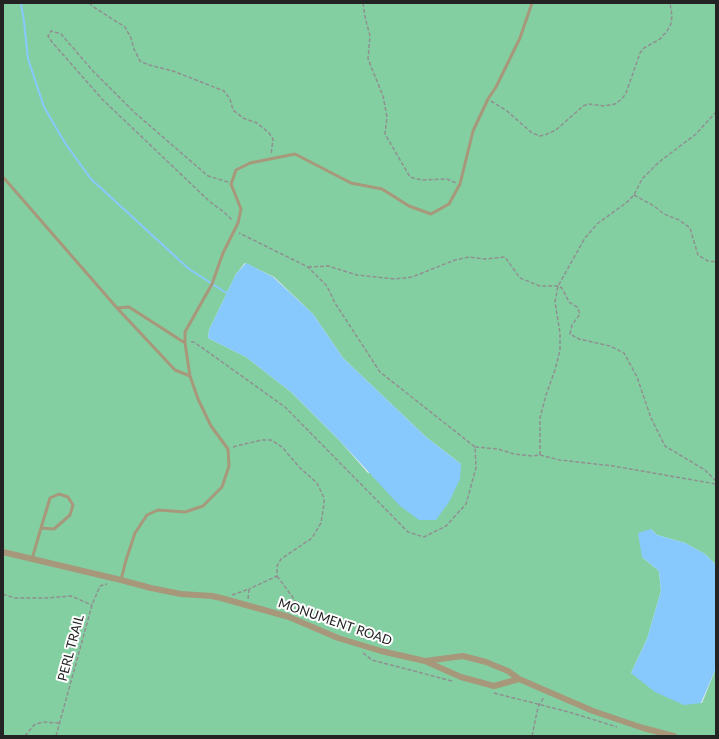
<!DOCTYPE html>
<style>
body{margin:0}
#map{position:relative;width:719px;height:739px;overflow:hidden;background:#eeeeef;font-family:Lato,sans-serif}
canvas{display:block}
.frame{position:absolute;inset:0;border:4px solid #232323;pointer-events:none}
</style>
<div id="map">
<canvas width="719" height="739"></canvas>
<div class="frame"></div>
</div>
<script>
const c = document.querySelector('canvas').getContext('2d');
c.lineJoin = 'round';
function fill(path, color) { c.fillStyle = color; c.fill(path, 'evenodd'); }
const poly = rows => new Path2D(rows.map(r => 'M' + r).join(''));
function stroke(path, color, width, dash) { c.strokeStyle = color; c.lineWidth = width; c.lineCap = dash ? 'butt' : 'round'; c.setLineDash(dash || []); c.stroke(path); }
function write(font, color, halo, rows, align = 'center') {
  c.font = font + ' Lato,sans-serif'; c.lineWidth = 4; c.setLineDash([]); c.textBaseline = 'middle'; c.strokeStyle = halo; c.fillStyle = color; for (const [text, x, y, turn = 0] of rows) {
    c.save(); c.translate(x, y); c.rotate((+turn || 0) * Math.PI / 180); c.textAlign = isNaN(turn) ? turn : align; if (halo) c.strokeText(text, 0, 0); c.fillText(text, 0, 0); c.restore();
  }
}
fill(poly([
 [3,3,716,3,716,565,705,554,685,543,657,535,651,529,642,557,659,571,661,591,647,639,631,673,702,703,716,668,716,736,3,736],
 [245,263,274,277,313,314,343,358,426,437,461,464,368,473,340,441,291,392,246,357,208,338,209,330,236,274]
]), '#83cfa2');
fill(poly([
 [246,263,273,277,313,314,343,358,426,437,461,464,460,479,449,502,436,520,419,520,399,505,340,441,291,392,246,357,208,338,209,330,236,274],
 [651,529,657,535,685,543,705,554,716,565,716,668,701,703,684,705,655,692,631,673,647,639,661,591,659,571,642,557,638,533]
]), '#87c9fd');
stroke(poly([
 [21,3,24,22,28,59,44,107,65,143,91,179,152,235,189,269,228,294]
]), '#87c9fd', 2);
stroke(poly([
 [89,3,95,8,125,27,131,38,134,49,140,61,149,65,173,71,224,91,230,99,233,110,243,118,257,123,269,133,273,139,271,155],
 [363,3,365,17,370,36,368,59,383,96,387,117,385,134,410,177,422,180,447,179,456,183],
 [491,101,507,111,532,133,540,136,545,135,556,130,583,106,588,104,604,106,615,104,622,99,626,93,640,53,644,48,660,39,667,31,671,24,672,16,670,3],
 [228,182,208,176,134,112,93,71,61,34,51,31,48,36,52,42,102,99,209,201,224,212,233,221],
 [634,195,654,206,664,214,679,220,690,228,698,255,708,261,716,262],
 [308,267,328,266,357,275,395,279,412,277,455,260,469,257,485,259,505,257,520,278,540,286,558,286,562,288,569,302,577,307,580,314,572,325,570,334,579,339,610,346,624,353,637,377,651,418,665,446,705,470,716,481],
 [191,342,194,342,285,407,408,532,424,537,446,526,466,504,476,468,475,447,380,372,335,303,327,286,308,267,239,233],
 [233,447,261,440,271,440,282,447,300,468,317,483,324,498,324,504,321,523,312,538,281,559,277,566,277,576,249,589],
 [475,447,498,449,514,454,532,456,540,455,560,460,613,466,716,484],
 [540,455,540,418,546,395,555,370,560,350,560,333,555,302,558,286,585,238,597,224,626,203,634,195,642,179,659,162,696,134,716,112],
 [277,576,308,618],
 [3,594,14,598,46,598,71,596,92,605],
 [232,595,249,589,248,600],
 [363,653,372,660,452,681],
 [494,693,569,712,617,727],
 [25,736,34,725,43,722,59,723],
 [56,736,92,605,100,586,107,584],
 [532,736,538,707,544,697]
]), '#909091', 1.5, [4, 2]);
stroke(poly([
 [3,177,117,308,175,370,190,376],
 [117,308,129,307,185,343],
 [32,559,41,528,50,498,59,494,68,497,73,505,70,515,54,529,41,528],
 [121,580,126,560,135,533,147,515,158,510,185,512,203,506,222,487,229,466,228,449,211,426,198,399,190,376,185,343,185,332,212,284,223,253,238,223,241,209,231,184,236,170,250,163,295,154,351,183,382,189,409,206,431,214,449,204,460,184,473,131,488,99,496,87,520,38,532,3]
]), '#a7987b', 3);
stroke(poly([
 [3,552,121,580,151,588,181,594,212,596,221,598,289,617,338,638,381,651,425,661,461,677,494,686,519,679],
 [425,661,463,656,486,662,508,671,519,679,593,711,643,728,674,736]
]), '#a7987b', 6);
write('13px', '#232323', '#fff', [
 ["MONUMENT ROAD",335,622,19],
 ["PERL TRAIL",71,648,-75]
]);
</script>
